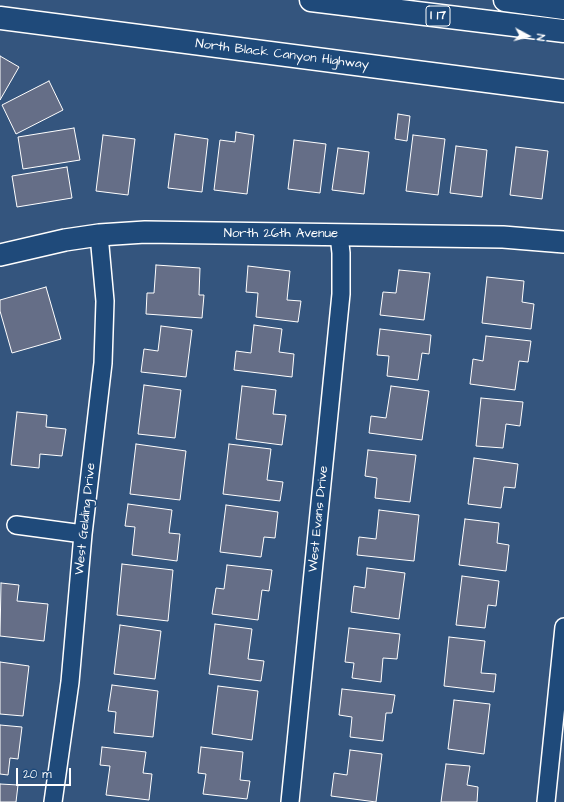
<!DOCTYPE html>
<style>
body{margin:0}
#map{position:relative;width:564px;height:802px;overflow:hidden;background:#34557e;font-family:"Architects Daughter",sans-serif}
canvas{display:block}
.north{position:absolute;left:508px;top:16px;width:40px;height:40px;-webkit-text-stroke:3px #1f4a7a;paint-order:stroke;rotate:97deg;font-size:11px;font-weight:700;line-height:16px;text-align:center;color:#fff}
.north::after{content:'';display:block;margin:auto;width:14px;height:18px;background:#fff;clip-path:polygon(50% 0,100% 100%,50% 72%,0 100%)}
.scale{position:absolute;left:16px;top:768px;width:55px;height:18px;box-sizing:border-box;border:2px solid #fff;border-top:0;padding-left:5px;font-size:12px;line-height:14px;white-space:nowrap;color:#fff;-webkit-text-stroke:3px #1f4a7a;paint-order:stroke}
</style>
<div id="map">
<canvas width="564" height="802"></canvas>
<div class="north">N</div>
<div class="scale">20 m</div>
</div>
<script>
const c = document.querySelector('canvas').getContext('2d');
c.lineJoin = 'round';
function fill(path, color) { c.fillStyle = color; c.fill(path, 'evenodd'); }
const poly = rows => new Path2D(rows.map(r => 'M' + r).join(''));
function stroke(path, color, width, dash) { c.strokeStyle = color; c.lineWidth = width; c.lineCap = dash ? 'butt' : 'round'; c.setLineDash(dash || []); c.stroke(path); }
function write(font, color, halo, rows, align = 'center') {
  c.font = font + ' "Architects Daughter",sans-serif'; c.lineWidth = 3.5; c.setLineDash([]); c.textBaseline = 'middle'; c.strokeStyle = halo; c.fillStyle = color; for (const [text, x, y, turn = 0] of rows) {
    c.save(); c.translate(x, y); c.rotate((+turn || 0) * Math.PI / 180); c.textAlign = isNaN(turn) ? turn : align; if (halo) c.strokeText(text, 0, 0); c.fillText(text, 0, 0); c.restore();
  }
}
const building = poly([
 [0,56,19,67,0,100,0,56],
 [49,81,63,110,16,134,2,105,49,81],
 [398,114,410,116,407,141,395,139,398,114],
 [74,128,80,160,23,169,18,137,74,128],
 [236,132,254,135,247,194,214,190,220,140,235,142,236,132],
 [175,134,208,139,202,192,168,188,175,134],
 [103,135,135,139,128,195,96,191,103,135],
 [413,135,445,139,438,195,406,191,413,135],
 [294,140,326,144,320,193,288,189,294,140],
 [456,146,487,150,482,197,450,193,456,146],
 [516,147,548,151,542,199,510,195,516,147],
 [338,148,369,152,364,194,332,190,338,148],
 [67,167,72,198,17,207,12,176,67,167],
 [156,265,200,268,199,295,204,295,202,318,146,314,147,293,154,293,156,265],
 [248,266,290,271,287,300,301,301,298,322,256,317,258,293,246,292,248,266],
 [399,270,430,273,424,320,380,315,383,292,396,293,399,270],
 [487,277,524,281,522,302,534,304,531,329,482,323,487,277],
 [46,287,61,339,12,353,0,311,0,300,46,287],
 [254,325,282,329,279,352,294,354,292,377,234,370,236,351,251,353,254,325],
 [161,326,192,330,186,377,141,372,144,349,158,351,161,326],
 [380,329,431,335,429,354,422,353,418,380,387,376,389,356,377,355,380,329],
 [486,336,531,341,528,362,519,361,515,390,470,384,473,359,483,361,486,336],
 [144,385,181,390,175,438,138,434,144,385],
 [242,386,276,390,273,414,286,415,282,445,236,439,242,386],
 [391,386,429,391,422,440,369,433,371,416,386,418,391,386],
 [481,398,523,402,520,426,506,424,503,448,476,446,481,398],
 [17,412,47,415,46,427,66,429,62,456,40,454,39,468,11,465,17,412],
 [136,444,186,451,180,500,130,494,136,444],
 [229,444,271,449,267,480,283,482,280,501,223,494,229,444],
 [368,450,416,455,410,502,375,498,377,478,365,476,368,450],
 [474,458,518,464,515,488,504,487,501,508,468,504,474,458],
 [128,504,172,510,169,533,180,534,177,561,132,555,135,527,125,526,128,504],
 [226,505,278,512,275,538,264,537,261,557,220,552,226,505],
 [379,510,419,515,414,561,357,555,359,537,376,539,379,510],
 [465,519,499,523,497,543,509,545,506,571,459,565,465,519],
 [122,564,173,570,168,621,117,615,122,564],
 [227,565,272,570,269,591,262,590,258,620,212,614,216,588,224,589,227,565],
 [367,568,405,573,399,619,351,612,354,586,365,588,367,568],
 [462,576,499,581,496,606,488,605,485,628,456,625,462,576],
 [1,583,19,585,17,601,48,604,44,641,0,636,1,583],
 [215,624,252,629,248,659,264,661,261,681,209,674,215,624],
 [120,625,161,631,155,679,114,674,120,625],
 [349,628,400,634,397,659,383,658,381,682,352,678,354,663,345,662,349,628],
 [449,637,485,641,481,673,496,674,494,692,444,686,449,637],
 [0,662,29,666,23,716,0,714,0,662],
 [112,685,158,691,153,737,114,733,116,712,108,711,112,685],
 [218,686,258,691,252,740,212,734,218,686],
 [342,689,395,695,392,713,386,713,383,741,350,737,352,717,339,715,342,689],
 [454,700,490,704,484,754,448,749,454,700],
 [0,725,22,727,18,759,10,758,8,775,0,774,0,725],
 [102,747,146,752,143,773,152,774,149,800,106,795,110,766,100,765,102,747],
 [201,747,243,752,240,780,250,781,247,799,203,794,206,774,198,773,201,747],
 [350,750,382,754,376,802,331,796,334,773,347,775,350,750],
 [446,764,470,766,467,785,478,787,477,802,441,802,446,764],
 [0,784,18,785,16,802,0,802,0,784]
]);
fill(building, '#656e87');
stroke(building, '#fff', 1);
const minor = poly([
 [16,525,83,534],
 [53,802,70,682,83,534,103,363,105,301,99,235],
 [290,802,341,294,341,253,339,235],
 [546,802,564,627]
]);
const tertiary = poly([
 [0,255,65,240,99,235,145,232,503,237,564,242]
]);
const secondary = poly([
 [0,18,564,91]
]);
const motorway = poly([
 [311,0,564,31],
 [505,0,564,8]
]);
stroke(minor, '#fff', 20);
stroke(tertiary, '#fff', 24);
stroke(secondary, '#fff', 25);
stroke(motorway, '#fff', 25);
stroke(minor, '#1f4a7a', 17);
stroke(tertiary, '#1f4a7a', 21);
stroke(secondary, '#1f4a7a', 22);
stroke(motorway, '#1f4a7a', 22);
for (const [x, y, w] of [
 [438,16,24]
]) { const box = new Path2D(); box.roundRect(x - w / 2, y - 10, w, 20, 3); c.fillStyle = '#1f4a7a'; c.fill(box); stroke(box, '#fff', 1); }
write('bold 12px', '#fff', null, [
 ["I 17",438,16]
]);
write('13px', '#fff', '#1f4a7a', [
 ["North Black Canyon Highway",282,55,7],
 ["North 26th Avenue",281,234],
 ["West Gelding Drive",86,519,-84],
 ["West Evans Drive",319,519,-84]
]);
</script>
